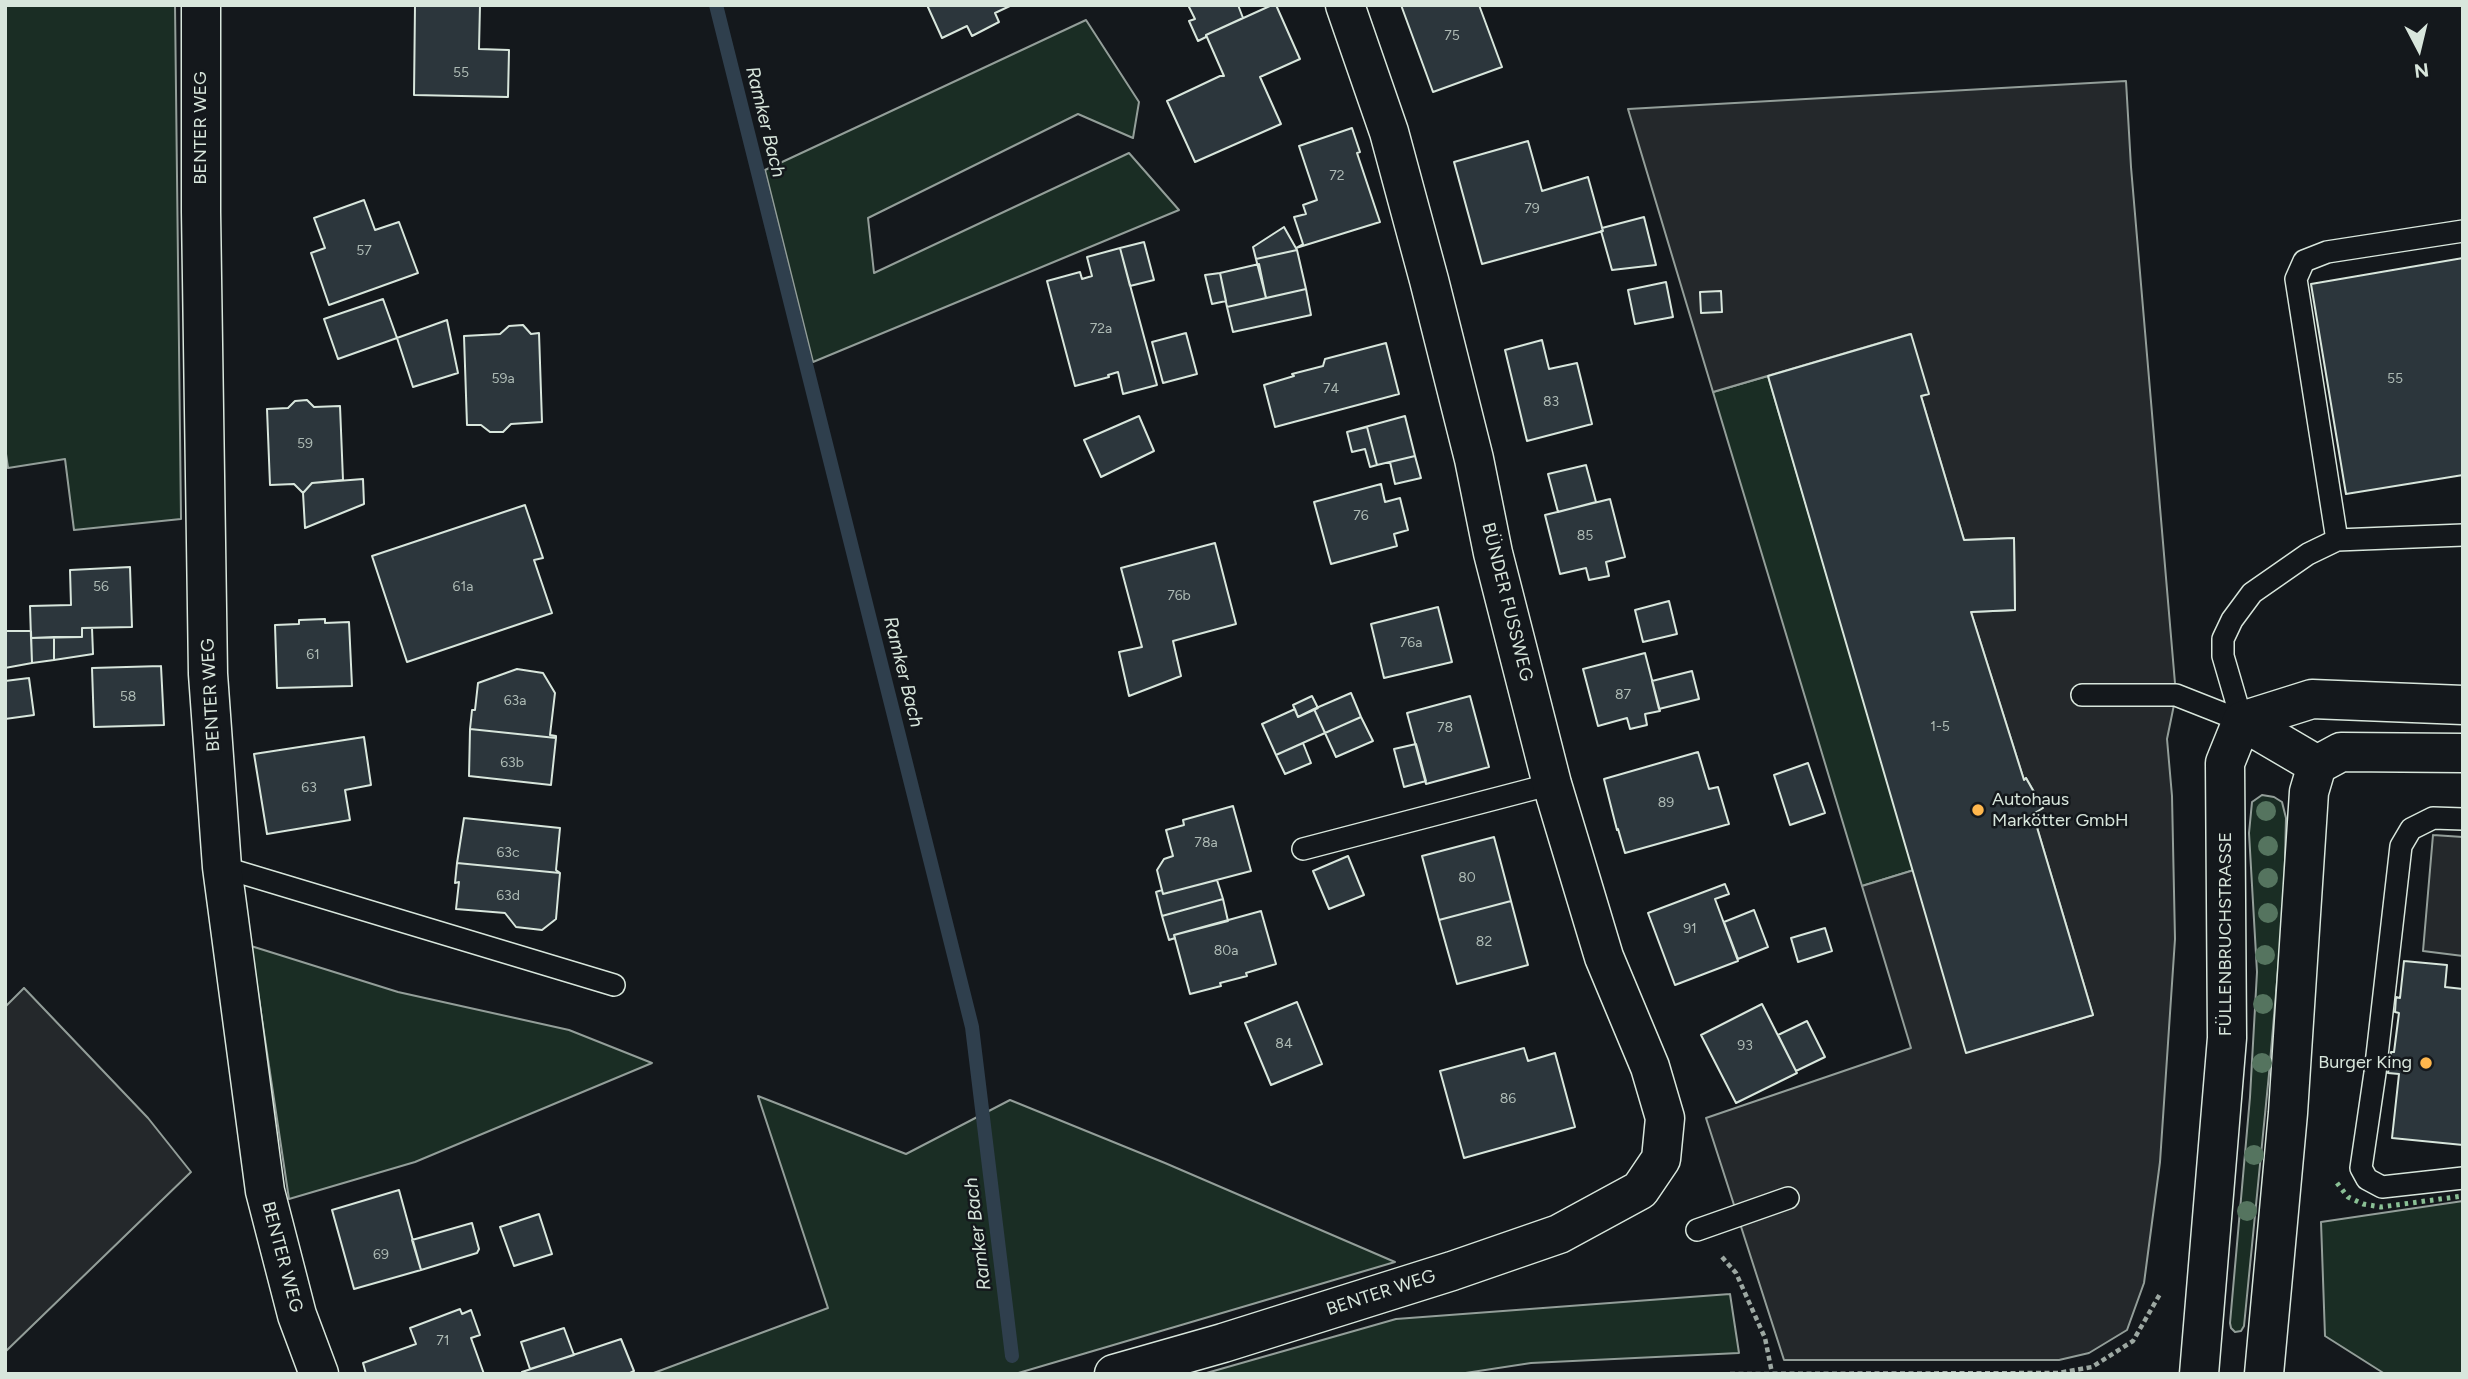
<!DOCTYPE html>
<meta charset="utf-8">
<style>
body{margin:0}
#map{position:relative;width:2468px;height:1379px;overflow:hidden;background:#14181c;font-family:Figtree,sans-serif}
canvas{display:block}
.frame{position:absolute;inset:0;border:7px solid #d8e6dc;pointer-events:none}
.north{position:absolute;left:2384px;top:14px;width:70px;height:70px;-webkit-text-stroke:5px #14181c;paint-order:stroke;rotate:173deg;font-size:19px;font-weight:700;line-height:28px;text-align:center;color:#d8e6dc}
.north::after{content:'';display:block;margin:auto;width:24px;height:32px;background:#d8e6dc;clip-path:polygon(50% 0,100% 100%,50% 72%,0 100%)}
</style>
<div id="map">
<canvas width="2468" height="1379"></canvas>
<div class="frame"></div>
<div class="north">N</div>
</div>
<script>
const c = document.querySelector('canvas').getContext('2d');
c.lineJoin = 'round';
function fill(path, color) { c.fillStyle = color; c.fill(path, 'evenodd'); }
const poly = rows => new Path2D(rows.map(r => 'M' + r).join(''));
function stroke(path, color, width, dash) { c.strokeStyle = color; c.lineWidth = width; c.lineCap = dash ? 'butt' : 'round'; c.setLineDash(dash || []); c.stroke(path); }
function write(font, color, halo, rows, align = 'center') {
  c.font = font + ' Figtree,sans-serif'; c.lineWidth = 5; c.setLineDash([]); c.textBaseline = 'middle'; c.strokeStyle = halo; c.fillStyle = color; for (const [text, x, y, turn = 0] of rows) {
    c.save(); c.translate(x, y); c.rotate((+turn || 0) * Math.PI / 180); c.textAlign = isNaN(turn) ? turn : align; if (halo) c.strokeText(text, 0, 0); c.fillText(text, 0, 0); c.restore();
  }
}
const green = poly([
 [5,5,175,5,181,519,74,530,65,459,8,468,5,447,5,5],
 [1086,20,1139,102,1133,138,1078,114,868,218,874,273,1129,153,1179,210,813,362,765,170,1086,20],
 [1768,376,1914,870,1862,886,1713,392,1768,376],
 [2262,795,2274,797,2282,802,2286,818,2284,901,2269,1074,2244,1326,2241,1331,2235,1332,2231,1328,2230,1323,2250,1097,2257,972,2249,833,2252,802,2262,795],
 [251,946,398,992,569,1030,652,1063,415,1162,289,1199,251,946],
 [758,1096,906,1154,1010,1100,1165,1163,1395,1262,1015,1374,651,1374,828,1308,758,1096],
 [2463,1201,2463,1374,2385,1374,2325,1336,2321,1222,2463,1201],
 [1730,1294,1739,1353,1531,1363,1459,1374,1203,1374,1396,1319,1730,1294]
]);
fill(green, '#1a2d24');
stroke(green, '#939e99', 2);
const parking = poly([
 [2126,81,2131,167,2176,695,2167,739,2172,796,2175,939,2160,1162,2144,1283,2127,1330,2089,1353,2059,1360,1784,1360,1706,1118,1911,1048,1862,886,1914,870,1967,1052,2093,1015,2033,814,2043,807,2026,778,2024,780,1971,612,2015,610,2014,538,1964,540,1921,396,1928,394,1910,334,1713,392,1628,109,2126,81],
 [2433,835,2463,837,2463,956,2423,951,2433,835],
 [24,988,148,1118,191,1172,5,1352,5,1007,24,988]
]);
fill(parking, '#24282b');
stroke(parking, '#939e99', 2);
stroke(poly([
 [716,5,972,1027,1012,1356]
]), '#2f3f4d', 14);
const building = poly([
 [415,5,480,5,479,49,509,50,508,97,414,95,415,5],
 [927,5,1012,5,995,13,999,22,972,36,967,26,942,38,927,5],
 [1188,5,1238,5,1243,18,1206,35,1206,37,1198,41,1189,21,1195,19,1188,5],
 [1272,5,1276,5,1300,59,1260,77,1281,124,1195,162,1167,101,1220,76,1224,76,1206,35,1272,5],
 [1401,5,1479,5,1502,67,1433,92,1401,5],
 [1352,128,1360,152,1357,153,1380,222,1296,248,1303,244,1294,217,1306,214,1303,205,1317,200,1299,146,1352,128],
 [1528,141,1542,191,1588,177,1603,231,1482,264,1454,162,1528,141],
 [364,200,375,230,399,222,418,273,329,305,311,253,325,248,314,218,364,200],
 [1644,217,1656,265,1612,270,1601,231,1603,231,1602,228,1644,217],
 [1284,227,1297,250,1256,259,1253,247,1284,227],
 [1144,242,1154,280,1130,286,1120,248,1144,242],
 [1120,248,1157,385,1123,394,1118,372,1108,375,1109,377,1075,386,1047,281,1080,272,1082,279,1092,276,1087,257,1120,248],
 [1297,250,1306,289,1266,298,1256,259,1297,250],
 [2463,258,2463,475,2346,494,2311,284,2463,258],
 [1259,264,1266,298,1227,307,1220,273,1259,264],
 [1220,273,1226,301,1212,304,1205,275,1220,273],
 [1666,282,1673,317,1635,324,1628,290,1666,282],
 [1306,289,1311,315,1233,332,1227,307,1306,289],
 [1721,291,1722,312,1701,313,1700,292,1721,291],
 [383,299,397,338,338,359,324,319,383,299],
 [447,320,458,373,413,387,397,338,447,320],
 [523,325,531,334,539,333,542,422,511,424,503,432,490,432,481,425,467,425,464,336,500,334,509,326,523,325],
 [1186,333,1197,374,1163,383,1152,342,1186,333],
 [1911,334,1929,394,1921,396,1964,540,2014,538,2015,610,1971,612,2024,780,2026,778,2043,808,2033,814,2093,1015,1966,1053,1768,376,1911,334],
 [1542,340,1549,369,1577,363,1592,424,1527,441,1505,350,1542,340],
 [1386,343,1399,394,1275,427,1264,385,1294,376,1292,374,1323,366,1325,359,1386,343],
 [307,400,314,407,340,406,343,480,312,483,303,493,294,484,270,485,267,409,288,408,295,401,307,400],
 [1139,416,1154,451,1101,477,1084,440,1139,416],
 [1405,416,1415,456,1377,465,1367,427,1347,432,1405,416],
 [1367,427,1377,465,1370,467,1365,449,1352,452,1347,432,1367,427],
 [1415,456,1421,478,1395,484,1390,462,1415,456],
 [1586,465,1596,502,1558,512,1548,474,1586,465],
 [363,479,364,504,305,528,303,493,312,483,363,479],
 [1381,484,1385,502,1400,498,1408,530,1394,534,1397,546,1331,564,1314,502,1381,484],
 [1610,499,1625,557,1606,562,1609,576,1589,580,1586,568,1560,574,1545,515,1610,499],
 [525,505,543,558,534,560,552,613,407,662,372,556,525,505],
 [1215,543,1236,624,1173,641,1181,676,1129,696,1119,652,1142,647,1121,568,1215,543],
 [130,567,132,627,82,628,82,637,31,638,30,606,71,605,70,570,130,567],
 [1669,601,1677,634,1643,642,1635,610,1669,601],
 [1438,607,1452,662,1384,678,1371,624,1438,607],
 [325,619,325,623,349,622,352,686,277,688,275,625,299,624,299,620,325,619],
 [82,628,92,628,93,654,54,660,54,637,82,637,82,628],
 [5,631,31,631,32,663,5,668,5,631],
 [54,637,54,660,32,663,31,638,54,637],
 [1645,653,1660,711,1645,714,1647,725,1630,729,1627,718,1598,726,1583,669,1645,653],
 [161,666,164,725,94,727,92,668,161,666],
 [517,669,543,673,555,693,550,735,556,736,556,738,470,729,472,710,475,710,478,683,517,669],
 [1692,671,1699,699,1659,709,1652,681,1692,671],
 [29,678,34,715,5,719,5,681,29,678],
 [1351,693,1361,717,1325,733,1314,709,1351,693],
 [1312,696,1318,708,1298,717,1293,705,1312,696],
 [1470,696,1489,767,1426,784,1407,713,1470,696],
 [1295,709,1298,717,1314,709,1325,733,1276,755,1262,724,1295,709],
 [1361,717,1373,741,1336,757,1325,733,1361,717],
 [470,729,556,738,551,785,469,776,470,729],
 [364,737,371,785,345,790,350,820,267,834,254,754,364,737],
 [1303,743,1311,763,1285,774,1276,755,1303,743],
 [1416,744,1426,781,1404,787,1394,749,1416,744],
 [1698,752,1709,789,1718,787,1729,824,1625,853,1618,829,1617,830,1604,779,1698,752],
 [1808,763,1825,813,1790,825,1774,775,1808,763],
 [1233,806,1251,871,1163,894,1157,870,1164,859,1173,856,1166,830,1184,825,1183,820,1233,806],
 [464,818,560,828,556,870,560,873,457,863,464,818],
 [1494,837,1511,901,1439,920,1422,856,1494,837],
 [1348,856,1364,895,1329,909,1313,871,1348,856],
 [457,863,560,873,556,919,542,930,516,927,505,913,456,909,459,882,455,883,457,863],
 [1217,880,1223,899,1162,916,1156,892,1162,890,1163,894,1217,880],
 [1725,884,1729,894,1715,899,1738,961,1675,985,1648,913,1725,884],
 [1223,899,1228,921,1174,935,1175,938,1169,940,1162,916,1223,899],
 [1511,901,1528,965,1457,984,1439,920,1511,901],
 [1754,910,1768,947,1738,959,1724,922,1754,910],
 [1261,911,1276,964,1246,973,1247,976,1220,983,1221,986,1190,994,1174,935,1261,911],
 [1825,928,1832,951,1798,962,1791,938,1825,928],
 [2404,961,2447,965,2445,987,2463,989,2463,1145,2392,1138,2399,1074,2388,1073,2391,1052,2394,1052,2399,1013,2395,1012,2396,997,2400,998,2404,961],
 [1297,1002,1322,1064,1271,1085,1245,1023,1297,1002],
 [1762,1004,1797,1073,1736,1103,1701,1035,1762,1004],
 [1807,1021,1825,1057,1796,1071,1778,1035,1807,1021],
 [1524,1048,1528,1061,1555,1053,1575,1127,1464,1158,1440,1071,1524,1048],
 [399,1190,421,1270,354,1289,332,1210,399,1190],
 [539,1214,552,1254,514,1266,500,1227,539,1214],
 [472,1223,479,1249,477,1253,421,1270,412,1240,472,1223],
 [460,1309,462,1314,471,1310,480,1335,471,1338,484,1374,366,1374,363,1363,416,1344,410,1328,460,1309],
 [564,1328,574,1355,530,1369,521,1342,564,1328],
 [621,1339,634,1371,628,1374,523,1374,522,1372,621,1339]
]);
fill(building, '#2c363c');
stroke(building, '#d8e6dc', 2);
const lane = poly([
 [2337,540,2296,279,2304,261,2327,252,2463,231],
 [2082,695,2176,695,2242,721],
 [2242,721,2223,656,2223,639,2232,620,2252,593,2308,554,2337,540,2463,535],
 [2463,819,2433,818,2411,829,2401,846,2375,1073,2361,1168,2367,1179,2382,1187,2463,1178],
 [1303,849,1552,784],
 [222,867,614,985],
 [1697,1230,1788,1198]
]);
const street = poly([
 [201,5,201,212,208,674,222,867,265,1191,297,1315,319,1374],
 [1114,1374,1223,1343,1452,1271,1559,1234,1640,1190,1661,1159,1665,1118,1650,1067,1604,957,1552,784,1493,553,1474,459,1429,280,1389,132,1345,5]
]);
const secondary = poly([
 [2242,721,2317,765],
 [2199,1374,2227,1038,2225,763,2242,721,2312,699,2463,705],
 [2264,1374,2288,1113,2309,792,2317,765,2341,752,2463,753]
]);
stroke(lane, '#d8e6dc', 24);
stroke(street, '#d8e6dc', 41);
stroke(secondary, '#d8e6dc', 41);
stroke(poly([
 [1722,1257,1736,1273,1765,1338,1772,1373],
 [1730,1374,2058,1373,2092,1367,2133,1341,2160,1294]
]), '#9da8a2', 4.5, [5, 3.5]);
stroke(lane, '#14181c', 21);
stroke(street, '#14181c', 38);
stroke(secondary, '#14181c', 38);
stroke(poly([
 [2337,1183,2348,1197,2363,1204,2381,1207,2463,1196]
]), '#8ac095', 5, [3.5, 5]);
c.fillStyle = '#55745f';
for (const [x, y] of [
 [2266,811],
 [2268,846],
 [2268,878],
 [2268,913],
 [2265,955],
 [2263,1004],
 [2262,1063],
 [2254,1155],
 [2247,1211]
]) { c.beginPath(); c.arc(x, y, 10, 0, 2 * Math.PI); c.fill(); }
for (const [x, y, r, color] of [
 [1978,810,7,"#ffb74d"],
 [2426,1063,7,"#ffb74d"]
]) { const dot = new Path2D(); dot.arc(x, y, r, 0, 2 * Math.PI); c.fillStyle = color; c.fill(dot); stroke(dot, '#14181c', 2.5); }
write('14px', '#adbab4', null, [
 ["75",1452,36],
 ["55",461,73],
 ["72",1337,176],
 ["79",1532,209],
 ["57",364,251],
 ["72a",1101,329],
 ["59a",503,379],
 ["55",2395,379],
 ["74",1331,389],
 ["83",1551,402],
 ["59",305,444],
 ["76",1361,516],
 ["85",1585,536],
 ["56",101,587],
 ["61a",463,587],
 ["76b",1179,596],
 ["76a",1411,643],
 ["61",313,655],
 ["87",1623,695],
 ["58",128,697],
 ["63a",515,701],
 ["1-5",1940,727],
 ["78",1445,728],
 ["63b",512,763],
 ["63",309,788],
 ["89",1666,803],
 ["78a",1206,843],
 ["63c",508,853],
 ["80",1467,878],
 ["63d",508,896],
 ["91",1690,929],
 ["82",1484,942],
 ["80a",1226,951],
 ["84",1284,1044],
 ["93",1745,1046],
 ["86",1508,1099],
 ["69",381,1255],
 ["71",443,1341]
]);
write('18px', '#d8e6dc', '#14181c', [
 ["BENTER WEG",201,128,-90],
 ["BÜNDER FUSSWEG",1507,602,76],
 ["BENTER WEG",211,695,-93],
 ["FÜLLENBRUCHSTRASSE",2226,934,-90],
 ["BENTER WEG",282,1257,75],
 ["BENTER WEG",1381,1293,-18]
]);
write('18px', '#d8e6dc', '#14181c', [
 ["Autohaus",1992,800],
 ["Markötter GmbH",1992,821],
 ["Burger King",2412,1063,"right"]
], 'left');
write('italic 19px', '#d8e6dc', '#14181c', [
 ["Ramker Bach",765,122,76],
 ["Ramker Bach",903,672,76],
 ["Ramker Bach",978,1234,-97]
]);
</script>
